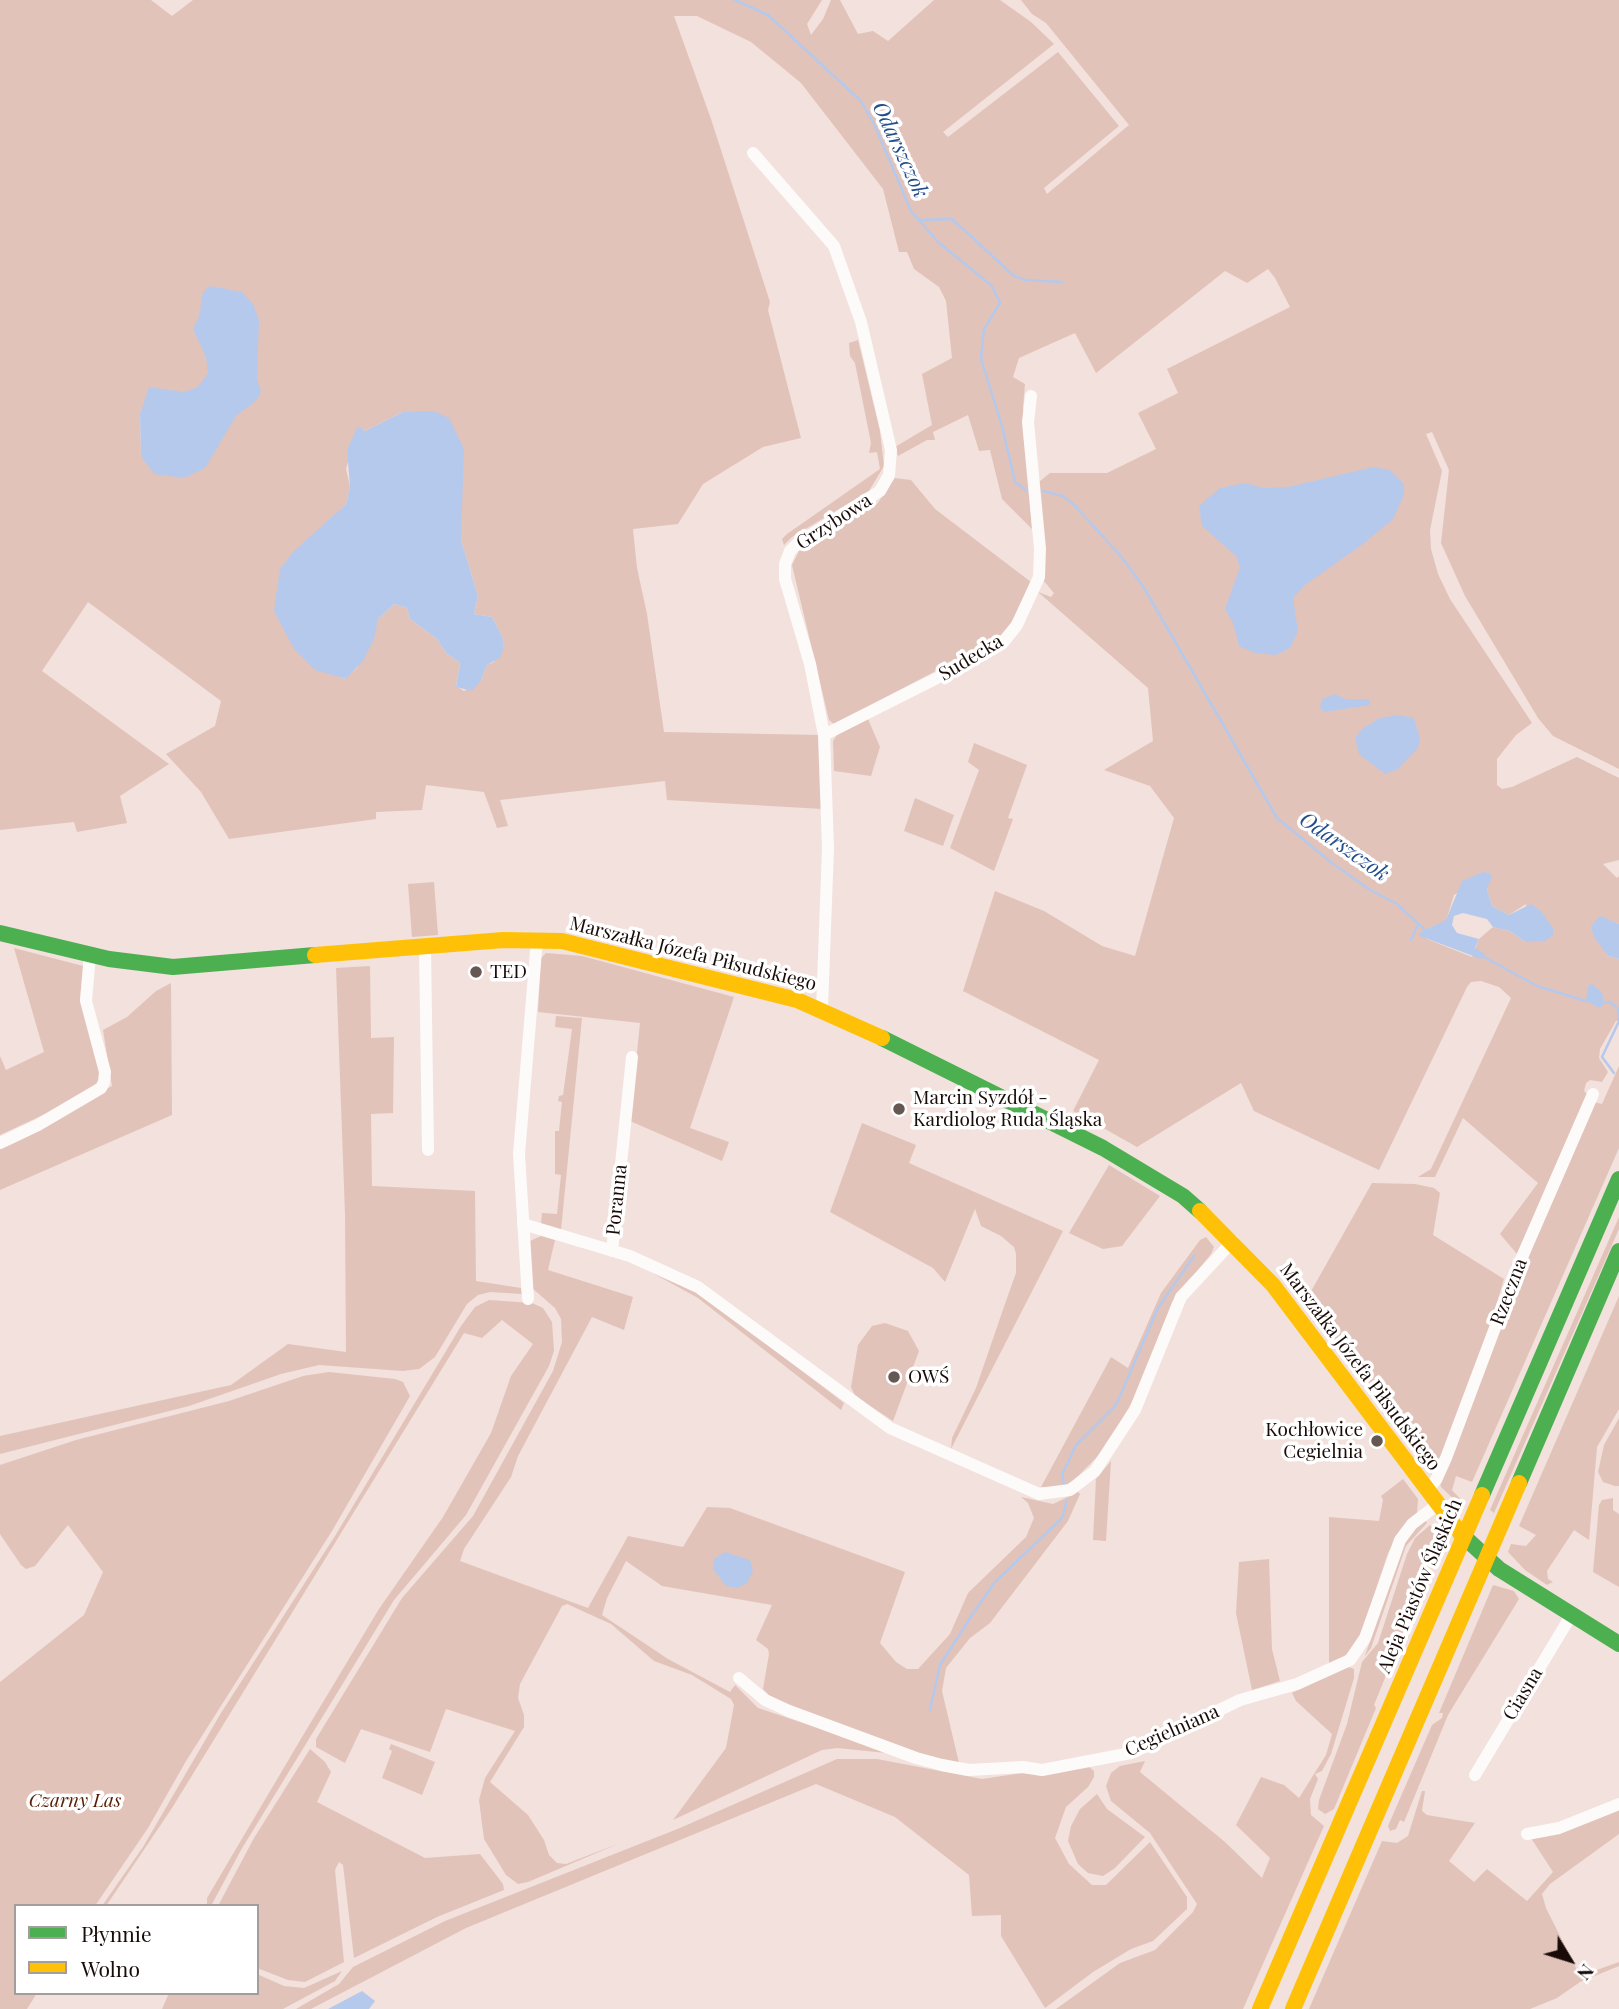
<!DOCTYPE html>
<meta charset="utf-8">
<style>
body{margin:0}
#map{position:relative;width:1619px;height:2009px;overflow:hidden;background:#f2e1dc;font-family:"Playfair Display",serif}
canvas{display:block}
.legend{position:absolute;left:14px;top:1904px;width:245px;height:91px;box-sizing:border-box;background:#fff;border:2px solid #a39e9c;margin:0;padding:9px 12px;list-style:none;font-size:21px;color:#190c08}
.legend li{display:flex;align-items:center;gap:14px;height:35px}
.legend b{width:35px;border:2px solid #a39e9c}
.north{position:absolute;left:1535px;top:1925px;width:70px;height:70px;-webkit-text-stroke:5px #fff;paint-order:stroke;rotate:128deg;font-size:19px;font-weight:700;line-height:28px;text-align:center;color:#190c08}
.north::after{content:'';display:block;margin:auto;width:24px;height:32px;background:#190c08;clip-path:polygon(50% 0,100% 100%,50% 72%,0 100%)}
</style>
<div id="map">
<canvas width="1619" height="2009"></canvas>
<ul class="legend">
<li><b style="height:9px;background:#4caf50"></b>Płynnie</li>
<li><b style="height:9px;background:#ffc107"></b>Wolno</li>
</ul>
<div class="north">N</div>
</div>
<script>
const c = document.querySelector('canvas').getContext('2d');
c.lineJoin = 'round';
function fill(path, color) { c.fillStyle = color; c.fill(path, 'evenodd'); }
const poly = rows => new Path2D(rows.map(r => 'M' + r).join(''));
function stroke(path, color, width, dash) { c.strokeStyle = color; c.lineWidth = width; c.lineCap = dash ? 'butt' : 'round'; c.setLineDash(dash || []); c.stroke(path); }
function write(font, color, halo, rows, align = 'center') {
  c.font = font + ' "Playfair Display",serif'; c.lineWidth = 7; c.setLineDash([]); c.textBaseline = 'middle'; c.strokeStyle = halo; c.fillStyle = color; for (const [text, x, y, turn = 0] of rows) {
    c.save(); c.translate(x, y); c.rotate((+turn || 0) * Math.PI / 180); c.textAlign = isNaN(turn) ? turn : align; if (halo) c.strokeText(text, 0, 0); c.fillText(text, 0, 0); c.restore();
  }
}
fill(poly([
 [0,0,151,0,172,16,193,0,822,0,807,24,811,35,823,19,831,0,840,0,858,34,873,31,888,41,934,0,1000,0,1031,22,1054,44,943,132,948,137,1058,52,1119,126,1044,188,1047,194,1129,125,1046,23,1032,14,1021,0,1619,0,1619,769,1553,736,1538,718,1465,596,1441,543,1449,470,1432,432,1426,434,1442,471,1430,530,1431,549,1438,574,1450,599,1532,723,1516,735,1497,759,1497,785,1502,789,1512,787,1577,757,1619,778,1619,860,1603,864,1617,878,1619,876,1619,924,1607,920,1602,947,1608,956,1619,959,1619,1021,1616,1021,1600,1049,1599,1058,1608,1072,1602,1082,1590,1080,1586,1083,1584,1091,1589,1096,1517,1254,1500,1234,1538,1183,1463,1118,1435,1177,1418,1177,1431,1169,1511,998,1499,987,1481,981,1471,982,1467,987,1379,1170,1254,1111,1241,1083,1137,1147,1073,1111,1099,1060,963,991,995,891,1044,911,1102,946,1135,956,1174,818,1150,786,1104,770,1153,741,1148,688,1038,592,1051,597,1054,593,1043,580,1039,482,1050,473,1107,473,1156,449,1138,413,1178,393,1167,369,1290,307,1275,278,1268,269,1247,283,1225,271,1096,373,1075,333,1019,358,1013,377,1025,384,1023,407,1032,529,1002,499,990,450,979,451,968,415,933,432,935,440,927,440,898,456,895,447,932,425,922,374,952,358,946,301,939,287,914,269,907,252,899,252,883,189,801,83,751,42,697,16,674,16,711,119,770,302,768,310,801,438,763,447,703,484,678,524,633,529,637,568,647,614,664,732,820,735,822,809,667,800,665,781,500,800,508,826,497,828,484,792,426,785,422,810,376,812,376,819,229,839,201,792,166,754,215,726,221,701,88,602,42,671,169,764,120,796,127,823,77,832,74,822,0,830],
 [148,393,214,396,141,456,140,414],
 [403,412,461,490,461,540,478,596,474,614,492,617,502,636,504,647,494,662,487,665,481,680,464,691,456,686,460,663,446,653,437,639,410,619,407,608,394,604,378,619,357,668,345,679,332,674,323,526,346,504,350,486,346,469,358,427,365,431],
 [1490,873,1487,889,1492,906,1509,915,1526,904,1525,942,1510,931,1493,927,1479,939,1472,957,1427,939,1420,933,1446,921,1454,895],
 [858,340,880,431,884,466,869,491,792,537,784,545,782,539,787,534,880,469,877,452,869,453,871,443,855,363,850,356,849,343],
 [895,478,911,480,935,509,1031,582,1011,623,997,639,834,724,829,720,792,565,799,551,877,504],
 [868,719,880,747,871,776,834,771,833,741,837,735],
 [974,743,1027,765,1008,818,1013,819,994,871,950,848,979,770,968,762],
 [915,798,954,815,943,846,904,831],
 [434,882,438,935,412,937,408,884],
 [14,948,83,966,80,999,101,1076,98,1083,60,1107,0,1135,0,1056,6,1070,44,1052],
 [546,953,582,956,734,997,690,1128,729,1142,722,1161,630,1121,640,1023,538,1012,541,958],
 [370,966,371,1038,394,1037,393,1113,371,1114,372,1186,475,1191,476,1281,521,1288,522,1294,490,1292,478,1295,467,1304,435,1357,419,1369,403,1371,319,1365,281,1374,189,1406,0,1454,0,1436,231,1385,288,1344,346,1352,345,1214,336,968],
 [171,983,172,1115,0,1190,0,1148,112,1086,103,1030,127,1017,156,991],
 [556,1016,582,1018,561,1230,541,1224,542,1213,557,1214,561,1175,555,1174,555,1131,559,1131,562,1102,558,1101,559,1096,563,1095,572,1029,555,1027],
 [1619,1066,1619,1148,1472,1482,1456,1476,1452,1490,1464,1503,1462,1507,1441,1487,1440,1482,1537,1235,1594,1102,1602,1104],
 [862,1123,916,1145,909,1163,1063,1231,951,1449,952,1438,976,1388,1006,1301,1016,1273,1016,1254,1014,1247,1001,1236,981,1226,975,1209,945,1282,933,1268,830,1212],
 [1109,1165,1160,1196,1122,1246,1103,1249,1069,1233],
 [1372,1183,1415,1184,1434,1188,1440,1193,1433,1235,1504,1279,1478,1365,1434,1475,1305,1302],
 [1619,1217,1619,1229,1494,1513,1490,1510],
 [541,1236,555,1240,548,1270,633,1297,624,1330,592,1317,518,1456,511,1477,464,1549,460,1561,588,1608,628,1536,683,1547,707,1507,730,1508,905,1572,880,1643,896,1662,907,1669,918,1669,950,1634,968,1593,1026,1537,1034,1518,1028,1503,1021,1497,1053,1504,1078,1492,1080,1494,1068,1521,990,1623,970,1638,946,1668,942,1691,959,1763,925,1756,777,1703,763,1689,769,1654,768,1649,756,1640,772,1605,662,1586,626,1561,607,1598,602,1615,668,1659,730,1692,735,1685,758,1708,896,1754,837,1748,822,1750,673,1820,726,1748,734,1705,731,1699,692,1675,654,1661,611,1624,567,1604,562,1606,520,1684,518,1698,524,1715,524,1727,490,1782,528,1815,544,1840,549,1855,557,1863,566,1864,620,1843,528,1882,518,1884,506,1875,484,1839,479,1800,485,1778,515,1731,446,1709,430,1752,361,1729,345,1763,316,1747,316,1739,402,1598,473,1516,553,1371,562,1342,561,1319,555,1308,532,1288,530,1241],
 [1206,1237,1214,1247,1211,1254,1172,1302,1135,1397,1104,1450,1072,1482,1060,1488,1041,1487,1111,1357,1128,1368,1161,1293,1200,1240],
 [640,1266,704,1296,844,1403,841,1410,698,1298],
 [1619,1296,1619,1409,1597,1447,1589,1540,1574,1530,1547,1571,1548,1579,1553,1582,1547,1585,1525,1570,1508,1552,1511,1544,1526,1546,1536,1535,1519,1526],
 [489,1300,532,1303,543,1308,552,1322,554,1351,549,1366,466,1515,394,1600,241,1850,211,1906,207,1906,207,1898,302,1737,379,1609,443,1517,491,1433,511,1376,533,1344,502,1320,482,1338,464,1333,172,1808,106,1906,102,1906,143,1847,221,1713,335,1536,461,1326,475,1307],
 [885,1323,908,1331,919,1351,893,1421,855,1396,851,1387,858,1345,872,1326],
 [329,1372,395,1379,403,1382,410,1396,332,1531,186,1761,148,1828,95,1906,16,1906,16,1993,37,1993,27,2009,0,2009,0,1682,84,1615,103,1572,68,1525,35,1566,26,1569,21,1565,0,1534,0,1465,76,1440,229,1401,303,1376],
 [1619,1418,1619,1486,1615,1486,1603,1482,1598,1472,1604,1445],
 [1111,1461,1106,1541,1093,1540,1096,1479],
 [1403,1479,1418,1499,1417,1513,1401,1529,1388,1553,1358,1643,1338,1663,1329,1664,1329,1517,1379,1521,1383,1500,1381,1496],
 [1613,1498,1613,1510,1619,1514,1619,1587,1593,1572,1599,1505,1602,1500],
 [1425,1520,1427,1523,1406,1546,1371,1648,1365,1656,1401,1548,1412,1531],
 [1430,1525,1445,1544,1441,1555,1432,1554,1423,1565,1428,1568,1422,1587,1374,1705,1376,1708,1334,1809,1325,1814,1318,1809,1319,1800,1347,1724,1362,1662,1378,1643,1407,1554,1415,1538],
 [1269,1559,1272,1649,1280,1681,1252,1690,1236,1613,1239,1562],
 [1493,1585,1514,1591,1519,1599,1448,1715,1404,1822,1400,1820,1396,1829,1390,1831,1388,1826,1432,1725,1442,1718,1443,1713,1439,1713],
 [1346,1666,1354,1669,1354,1678,1331,1754,1322,1771,1315,1774,1318,1779,1310,1799,1311,1815,1324,1826,1243,2009,1056,2009,1120,1963,1155,1950,1193,1912,1197,1904,1150,1833,1111,1801,1106,1786,1111,1773,1120,1766,1145,1761,1140,1772,1225,1842,1262,1878,1270,1858,1236,1825,1261,1777,1284,1785,1299,1798,1326,1755,1332,1734,1296,1701,1292,1693],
 [391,1744,435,1762,422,1795,382,1778,392,1751,389,1749],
 [310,1749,325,1762,331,1772,317,1802,425,1858,480,1854,503,1884,504,1890,437,1917,354,1958,343,1865,339,1862,335,1870,344,1962,305,1982,288,1980,257,1968,257,1906,218,1906,254,1838],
 [837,1759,877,1759,982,1779,1022,1773,1039,1775,1087,1765,1094,1771,1094,1777,1088,1787,1066,1807,1055,1838,1069,1864,1092,1885,1106,1885,1150,1842,1187,1897,1187,1909,1153,1941,1131,1949,1093,1972,1045,2008,1001,1936,1001,1915,972,1916,969,1875,895,1817,816,1784,466,1928,311,2009,296,2009,339,1984,353,1967,445,1921,680,1828],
 [1422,1791,1425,1791,1422,1811,1427,1815,1475,1823,1449,1861,1474,1882,1487,1869,1527,1901,1553,1872,1531,1838,1619,1808,1619,1834,1550,1884,1542,1894,1546,1908,1580,1976,1619,1962,1619,1966,1580,1982,1557,1998,1530,2009,1309,2009,1382,1841,1397,1843,1408,1836],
 [1097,1794,1107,1809,1145,1837,1115,1868,1103,1876,1088,1873,1078,1864,1068,1841,1071,1826,1080,1809],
 [342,1971,335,1981,283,2009,162,2009,169,1993,257,1993,257,1974,284,1986,304,1988]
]), '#e2c3b9');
fill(poly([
 [210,286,242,292,253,304,259,320,257,379,261,392,257,400,236,416,205,468,184,478,154,474,141,456,140,414,149,387,184,392,198,387,208,373,206,357,193,329,199,317,203,292],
 [434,411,449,418,464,449,461,540,478,596,474,614,492,617,502,636,504,647,500,658,487,665,481,680,472,691,456,687,460,663,446,653,437,639,410,619,407,608,394,604,378,619,374,639,363,661,346,679,315,670,294,649,274,611,280,569,293,552,346,504,350,486,347,450,358,426,365,431,403,412],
 [1373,467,1390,470,1404,484,1404,495,1393,519,1363,544,1305,585,1293,598,1298,631,1290,648,1276,655,1255,653,1239,646,1233,623,1225,609,1240,567,1236,556,1202,526,1199,506,1220,488,1245,483,1264,488,1288,487],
 [1335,694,1346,699,1369,699,1370,705,1324,712,1320,708,1322,699],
 [1399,715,1414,718,1420,739,1418,748,1398,769,1385,774,1359,754,1355,738,1363,728,1380,718],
 [1483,872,1490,873,1492,877,1487,889,1492,906,1509,915,1531,904,1541,911,1553,928,1553,935,1545,941,1525,942,1510,931,1493,927,1487,919,1463,913,1454,916,1452,925,1457,933,1479,939,1475,948,1485,954,1481,959,1420,936,1419,933,1446,920,1462,881],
 [1600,916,1619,924,1619,959,1608,956,1594,937,1591,926],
 [1592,984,1602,993,1604,1003,1600,1008,1586,1001,1588,986],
 [725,1552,750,1560,753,1571,747,1583,738,1588,726,1586,713,1569,714,1559],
 [362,1991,375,2001,369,2009,328,2009]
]), '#b5c9ed');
stroke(poly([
 [735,0,768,15,861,101,874,124,911,211,938,242,992,286,1000,303,984,329,981,359,1002,426,1015,482,1026,490],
 [921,220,952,219,1014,276,1026,280,1062,282],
 [1043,491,1063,496,1075,506,1119,554,1143,586,1277,818,1332,863,1370,890,1397,904,1426,931],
 [1411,940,1418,924],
 [1484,957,1537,986,1586,1001],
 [1603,1003,1610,1002,1618,1009,1619,1021,1602,1057,1614,1073],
 [1064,1484,1062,1475,1076,1445,1116,1405,1158,1308,1194,1256],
 [930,1710,940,1665,974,1612,995,1582,1058,1522,1063,1516,1067,1500]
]), '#b5c9ed', 2.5);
stroke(poly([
 [753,153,834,246,861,322,891,450,889,475,880,491,798,543,790,551,785,564,785,579,810,664,824,735,828,848,822,1009],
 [824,735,985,654,1003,643,1017,625,1039,577,1040,549,1028,422,1031,396],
 [425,947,428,1150],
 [0,1143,38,1125,101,1088,104,1082,105,1072,86,1001,90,955],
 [523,1224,630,1256,698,1287,890,1428,1039,1494,1070,1490,1095,1471,1135,1410,1181,1297,1233,1241],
 [612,1251,632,1057],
 [528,1299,519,1154,537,939],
 [1427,1490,1436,1480,1446,1458,1519,1264,1593,1094],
 [739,1678,765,1700,789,1711,916,1758,942,1765,969,1770,1023,1767,1042,1770,1131,1753,1240,1700,1297,1684,1350,1660,1365,1638,1400,1540,1412,1524,1437,1505],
 [1475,1775,1572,1614],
 [1527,1834,1559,1828,1619,1804]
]), '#fdfafa', 12);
stroke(poly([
 [0,933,109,959,173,967,315,955],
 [882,1038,1103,1148,1183,1196,1200,1211],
 [1519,1483,1619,1251],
 [1482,1495,1619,1179],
 [1461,1534,1499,1569,1619,1644]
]), '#4caf50', 16);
stroke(poly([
 [315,955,503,940,562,941,797,1000,882,1038],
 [1200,1211,1273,1285,1461,1534],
 [1260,2009,1482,1495],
 [1293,2009,1519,1483]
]), '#ffc107', 16);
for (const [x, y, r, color] of [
 [476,972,7,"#655752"],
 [899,1109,7,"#655752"],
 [894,1377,7,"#655752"],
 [1377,1441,7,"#655752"]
]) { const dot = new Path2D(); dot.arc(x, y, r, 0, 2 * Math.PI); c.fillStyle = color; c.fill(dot); stroke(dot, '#fff', 2.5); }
write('19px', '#190c08', '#fff', [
 ["Grzybowa",834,522,-33],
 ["Sudecka",971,658,-31],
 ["Marszałka Józefa Piłsudskiego",693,954,14],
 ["Poranna",617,1200,-84],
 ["Rzeczna",1509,1292,-69],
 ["Marszałka Józefa Piłsudskiego",1360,1367,53],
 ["Aleja Piastów Śląskich",1420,1586,-67],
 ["Ciasna",1523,1694,-59],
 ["Cegielniana",1172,1731,-24]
]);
write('19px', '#190c08', '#fff', [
 ["TED",490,972],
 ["Marcin Syzdół -",913,1098],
 ["Kardiolog Ruda Śląska",913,1120],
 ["OWŚ",908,1377],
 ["Kochłowice",1363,1430,"right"],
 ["Cegielnia",1363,1452,"right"]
], 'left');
write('italic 19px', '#581e05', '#fff', [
 ["Czarny Las",75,1801]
]);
write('italic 21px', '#224d8d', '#fff', [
 ["Odarszczok",900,150,65],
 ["Odarszczok",1344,847,35]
]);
</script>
